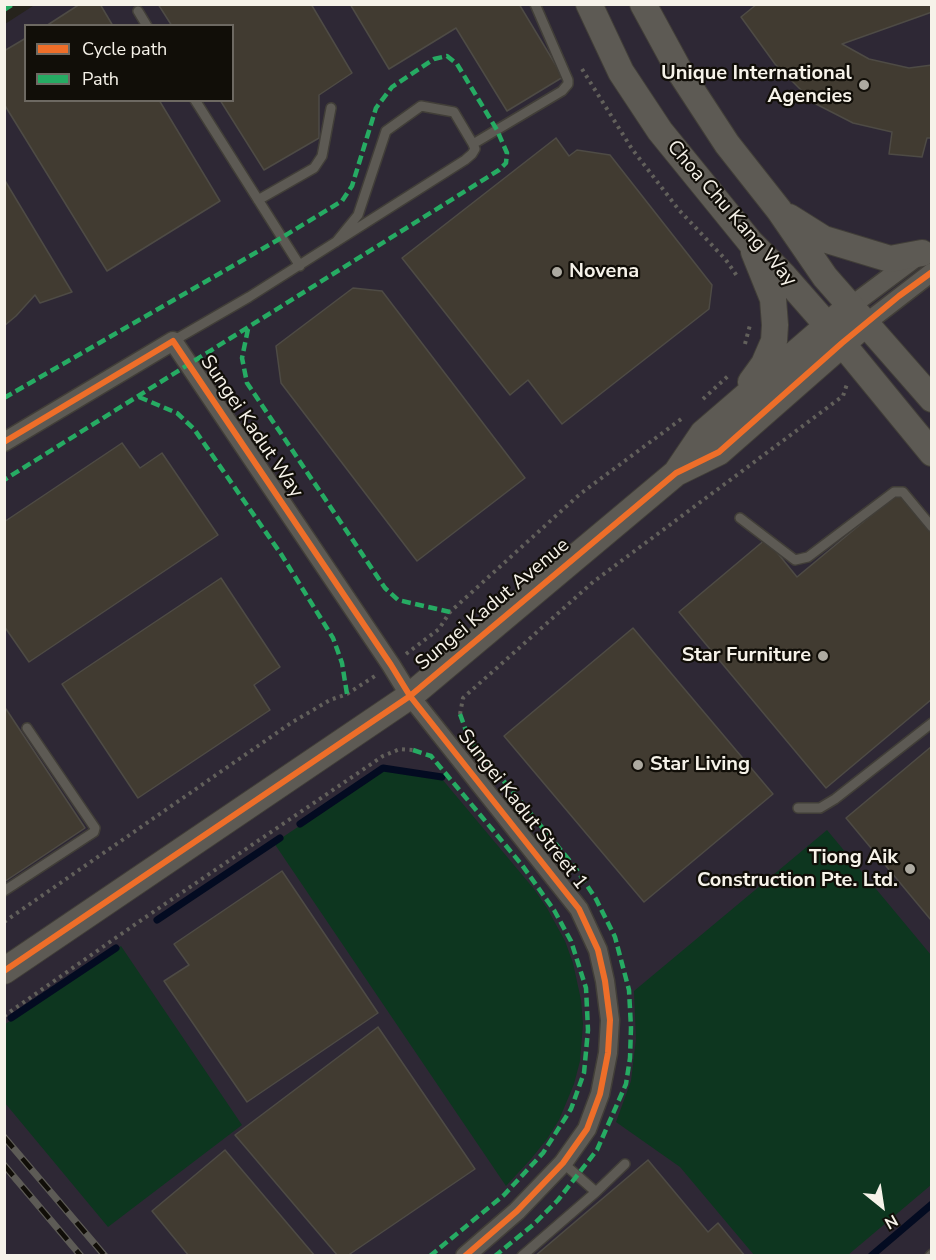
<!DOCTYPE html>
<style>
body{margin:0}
#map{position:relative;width:936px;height:1260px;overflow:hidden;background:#26231c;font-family:"Nunito Sans",sans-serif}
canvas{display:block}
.frame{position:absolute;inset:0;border:6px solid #f6f2e9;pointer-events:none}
.legend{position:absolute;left:24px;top:24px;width:210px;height:78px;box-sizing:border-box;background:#110e08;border:2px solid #6d6962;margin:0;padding:8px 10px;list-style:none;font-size:18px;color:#f6f2e9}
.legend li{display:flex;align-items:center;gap:12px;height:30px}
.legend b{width:30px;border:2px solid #6d6962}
.north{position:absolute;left:852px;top:1176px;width:60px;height:60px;-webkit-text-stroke:4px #110e08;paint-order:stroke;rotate:150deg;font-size:16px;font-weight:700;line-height:24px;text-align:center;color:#f6f2e9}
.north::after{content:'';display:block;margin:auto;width:21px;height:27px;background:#f6f2e9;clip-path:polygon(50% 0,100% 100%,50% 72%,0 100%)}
</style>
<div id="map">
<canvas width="936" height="1260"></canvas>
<div class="frame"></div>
<ul class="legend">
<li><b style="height:8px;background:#ee6e29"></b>Cycle path</li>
<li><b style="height:8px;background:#26ab63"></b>Path</li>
</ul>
<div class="north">N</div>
</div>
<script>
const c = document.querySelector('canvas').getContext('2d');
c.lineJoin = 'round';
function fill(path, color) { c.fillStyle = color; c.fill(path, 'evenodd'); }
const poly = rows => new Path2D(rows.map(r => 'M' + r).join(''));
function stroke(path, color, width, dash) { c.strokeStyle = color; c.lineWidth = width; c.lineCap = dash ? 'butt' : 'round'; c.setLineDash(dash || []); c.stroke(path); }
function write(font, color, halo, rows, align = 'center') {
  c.font = font + ' "Nunito Sans",sans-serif'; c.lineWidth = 4.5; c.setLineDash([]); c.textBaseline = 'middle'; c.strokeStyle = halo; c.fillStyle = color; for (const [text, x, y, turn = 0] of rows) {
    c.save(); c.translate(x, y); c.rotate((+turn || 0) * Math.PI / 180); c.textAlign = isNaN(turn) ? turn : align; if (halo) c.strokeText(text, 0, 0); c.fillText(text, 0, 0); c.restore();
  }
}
fill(poly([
 [36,4,931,5,931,1255,5,1256,5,24],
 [26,26,232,26,232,100,26,100]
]), '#2e2835');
fill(poly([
 [383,770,442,779,534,889,547,908,565,941,573,963,581,1000,583,1024,580,1061,574,1084,559,1120,547,1139,531,1159,506,1186,274,843],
 [827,830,931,955,931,1185,848,1255,754,1255,680,1167,616,1122,631,1081,636,1039,634,991],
 [121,946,242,1125,108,1227,5,1103,4,1025]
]), '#0d361f');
stroke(poly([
 [300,824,383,768,442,777],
 [157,920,280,838],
 [11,1018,116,948],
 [871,1256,932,1204]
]), '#030b21', 7);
const building = poly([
 [80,4,100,4,113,26,46,26,80,4],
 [158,4,311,4,352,73,319,95,319,138,264,170,220,100,232,100,232,26,172,26,158,4],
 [350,4,519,4,563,77,507,111,456,28,389,69,350,4],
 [757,4,932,4,932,12,842,44,869,59,909,68,932,65,932,138,927,138,922,157,889,154,892,132,853,123,814,103,775,64,741,17,757,4],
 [26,38,26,100,159,100,220,201,107,271,4,104,4,51,26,38],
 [556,138,569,156,577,150,610,155,712,285,709,309,562,424,528,380,510,395,402,258,556,138],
 [4,179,72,292,40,303,35,295,16,316,4,326,4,179],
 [353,288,382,291,525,478,417,561,281,383,276,346,353,288],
 [122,443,140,468,162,453,218,535,29,662,4,626,4,522,122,443],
 [898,493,932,532,932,699,826,788,679,612,766,539,797,577,898,493],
 [221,578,280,667,254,685,270,710,138,798,62,684,221,578],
 [633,628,773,794,644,902,504,736,633,628],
 [6,709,85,828,4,882,4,710,6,709],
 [932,746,932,919,931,920,846,818,932,746],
 [282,871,378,1013,247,1102,164,981,189,965,174,944,282,871],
 [378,1027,475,1169,347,1256,338,1256,235,1135,378,1027],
 [225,1150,315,1256,189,1256,152,1211,225,1150],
 [648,1160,708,1232,718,1223,745,1256,535,1256,648,1160]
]);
fill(building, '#413b31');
stroke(building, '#4e4b45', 1.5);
const lane = poly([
 [138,11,147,26],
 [195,100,300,266],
 [473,144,562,91,568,84,568,80,535,4],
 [258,200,314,168,322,156,331,108],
 [173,341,249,297,465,160,472,154,475,149,473,144,454,112,421,106,386,131,358,215,336,242],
 [740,518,795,560,808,557,894,492,903,492,932,527],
 [798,808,820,808,835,799,932,723],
 [4,891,94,832,95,828,27,728],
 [563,1163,596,1192],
 [522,1256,596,1192,625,1164],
 [930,1256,932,1254]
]);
const street = poly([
 [851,306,918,256],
 [866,323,932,272],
 [4,442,173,341,391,665,410,696,579,909,598,950,605,981,610,1020,608,1053,600,1094,587,1129,563,1163,517,1211,465,1256]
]);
const secondary = poly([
 [589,4,621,72,660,131,751,243,784,276,827,325,932,453],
 [643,4,680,72,727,144,779,210,825,277,932,399],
 [789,217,824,239,890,259,922,253],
 [751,382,764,364,774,341,775,325,773,299,754,252],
 [676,473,703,433,841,314],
 [4,971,410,696,676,473,719,452,866,323]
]);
stroke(lane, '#413e38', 12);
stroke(street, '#413e38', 21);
stroke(secondary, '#413e38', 28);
stroke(poly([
 [582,69,632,149,679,210,726,260,737,276],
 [745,344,750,325],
 [703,399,728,376],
 [406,654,439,629,450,612,580,494,684,417],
 [460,714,463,698,593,582,843,396,847,384],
 [4,922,291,723,330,700,347,694,375,676],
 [4,1016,137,923,383,756,400,749,413,750]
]), '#62605b', 4, [3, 4.5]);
stroke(lane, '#5d5a54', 9);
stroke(street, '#5d5a54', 18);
stroke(secondary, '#5d5a54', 26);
const rail = poly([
 [4,1137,105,1256],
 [4,1165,81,1256]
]);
stroke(rail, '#5d5b56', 7);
stroke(rail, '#110e08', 4.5, [14]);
stroke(poly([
 [4,10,13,4],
 [248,329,242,358,247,383,385,588,398,600,450,612],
 [139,397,177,413,194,429,281,554,333,638,342,663,347,694],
 [4,398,281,238,342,201,352,186,376,108,392,87,434,59,447,56,457,64,497,130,507,153,506,163,499,170,4,480],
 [460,714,469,739,574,866,596,899,615,937,629,990,631,1028,630,1058,626,1084,597,1150,558,1200,534,1224,495,1256],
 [413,750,431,756,522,865,554,910,571,941,586,988,588,1030,584,1073,571,1109,543,1153,504,1195,430,1256]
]), '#26ab63', 4.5, [9, 4.5]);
stroke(poly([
 [4,442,173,341,391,665,410,696,579,909,598,950,605,981,610,1020,608,1053,600,1094,587,1129,563,1163,517,1211,465,1256],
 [4,971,410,696,676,473,719,452,842,343,899,296,932,272]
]), '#ee6e29', 6);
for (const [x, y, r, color] of [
 [864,85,6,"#adaaa1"],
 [557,272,6,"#adaaa1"],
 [823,656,6,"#adaaa1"],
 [638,765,6,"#adaaa1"],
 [910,869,6,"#adaaa1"]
]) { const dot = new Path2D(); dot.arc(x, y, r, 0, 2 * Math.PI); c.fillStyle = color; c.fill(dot); stroke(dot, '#110e08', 2); }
write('bold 20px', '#f6f2e9', '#110e08', [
 ["Unique International",852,74],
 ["Agencies",852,97],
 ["Novena",569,272,"left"],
 ["Star Furniture",811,656],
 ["Star Living",650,765,"left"],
 ["Tiong Aik",898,858],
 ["Construction Pte. Ltd.",898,881]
], 'right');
write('20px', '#f6f2e9', '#110e08', [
 ["Choa Chu Kang Way",731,214,49],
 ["Sungei Kadut Way",251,427,56],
 ["Sungei Kadut Avenue",493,605,-40],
 ["Sungei Kadut Street 1",522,810,52]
]);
</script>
